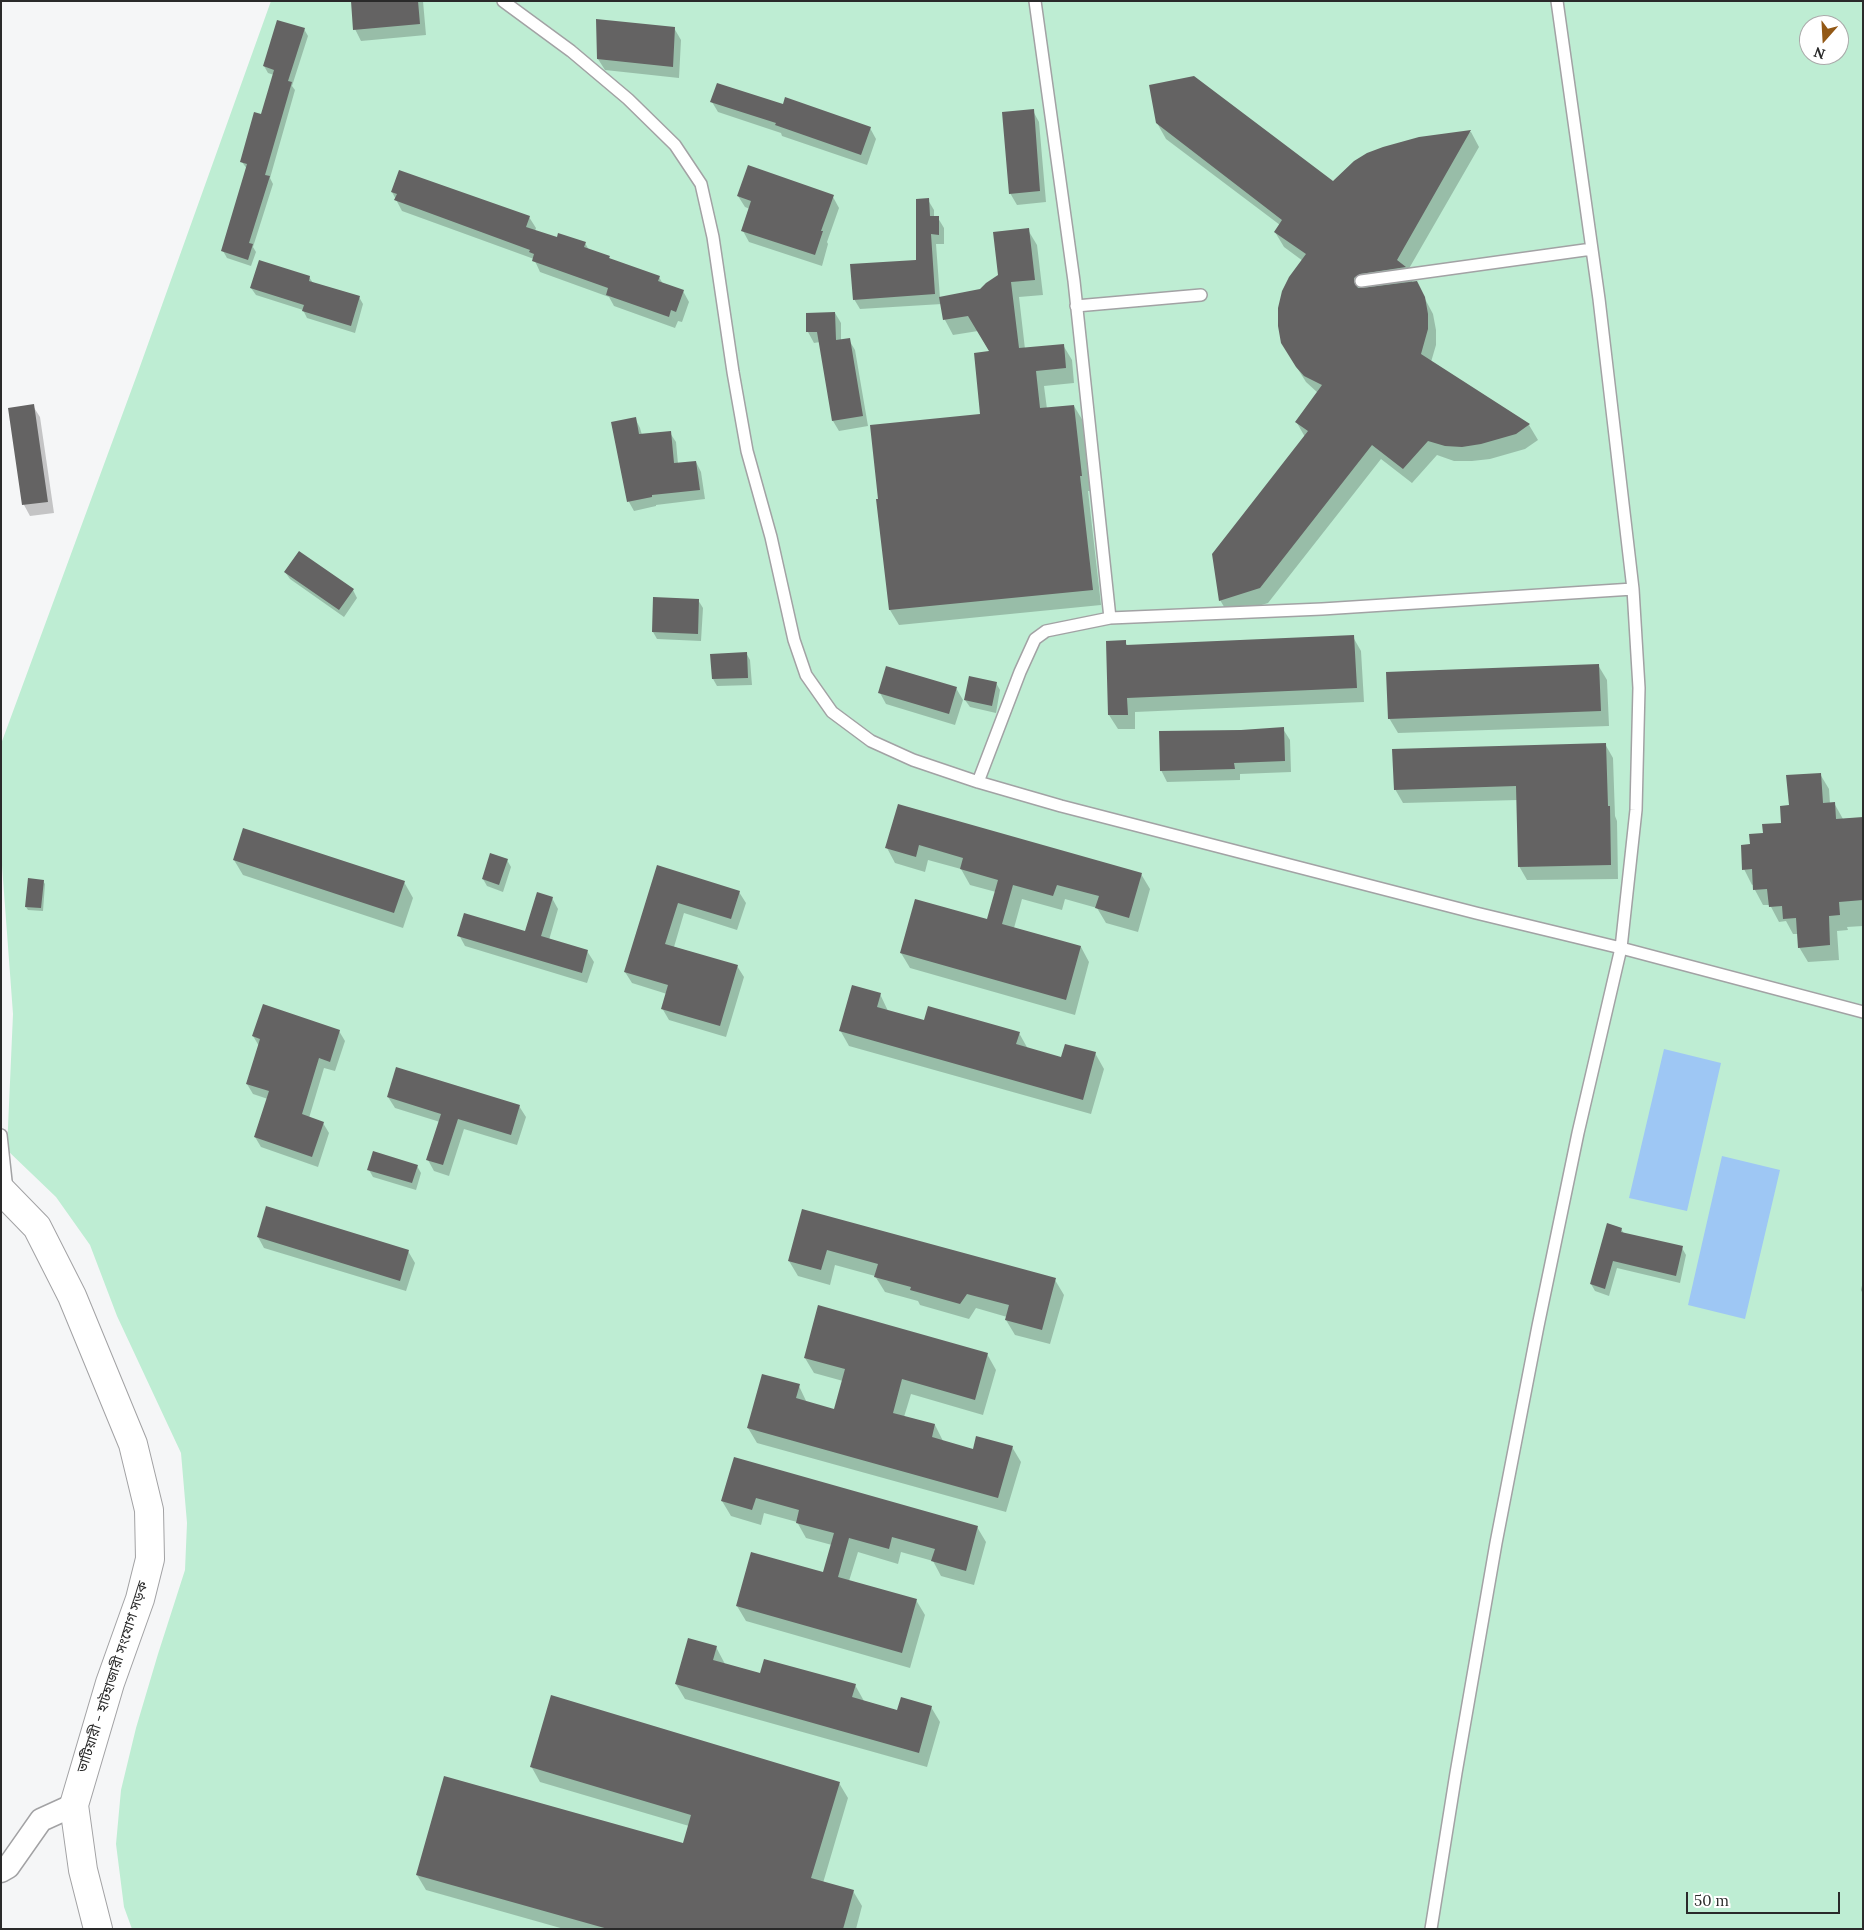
<!DOCTYPE html>
<meta charset="utf-8">
<style>
body{margin:0}
#map{position:relative;width:1864px;height:1930px;overflow:hidden;background:#f5f6f7;font-family:Lora,serif}
canvas{display:block}
.frame{position:absolute;inset:0;border:2px solid #2a2a2a;pointer-events:none}
.north{position:absolute;left:1799px;top:15px;width:50px;height:50px;box-sizing:border-box;background:#fff;border:1px solid #aaa;border-radius:50%;rotate:199deg;font-size:14px;font-weight:700;line-height:20px;text-align:center;color:#2a2a2a}
.north::after{content:'';display:block;margin:auto;width:18px;height:22px;background:#925815;clip-path:polygon(50% 0,100% 100%,50% 72%,0 100%)}
.scale{position:absolute;left:1686px;top:1892px;width:154px;height:22px;box-sizing:border-box;border:2px solid #2a2a2a;border-top:0;padding-left:6px;font-size:15px;line-height:18px;white-space:nowrap;color:#2a2a2a;-webkit-text-stroke:4px #fff;paint-order:stroke}
</style>
<div id="map">
<canvas width="1864" height="1930"></canvas>
<div class="frame"></div>
<div class="north">N</div>
<div class="scale">50 m</div>
</div>
<script>
const c = document.querySelector('canvas').getContext('2d');
c.lineJoin = 'round';
function fill(path, color) { c.fillStyle = color; c.fill(path, 'evenodd'); }
const poly = rows => new Path2D(rows.map(r => 'M' + r).join(''));
function stroke(path, color, width, dash) { c.strokeStyle = color; c.lineWidth = width; c.lineCap = dash ? 'butt' : 'round'; c.setLineDash(dash || []); c.stroke(path); }
function write(font, color, halo, rows, align = 'center') {
  c.font = font + ' Lora,"Noto Sans Bengali",serif'; c.lineWidth = 5; c.setLineDash([]); c.textBaseline = 'middle'; c.strokeStyle = halo; c.fillStyle = color; for (const [text, x, y, turn = 0] of rows) {
    c.save(); c.translate(x, y); c.rotate((+turn || 0) * Math.PI / 180); c.textAlign = isNaN(turn) ? turn : align; if (halo) c.strokeText(text, 0, 0); c.fillText(text, 0, 0); c.restore();
  }
}
fill(poly([
 [271,1,1863,1,1863,1929,132,1929,124,1907,116,1844,121,1790,136,1728,158,1654,185,1570,187,1523,181,1453,117,1316,90,1245,56,1197,7,1150,13,1014,1,852,1,744,138,372],
 [1809,25,1839,25,1839,55,1809,55]
]), '#beedd3');
fill(poly([
 [1664,1049,1721,1063,1687,1211,1629,1198],
 [1722,1156,1780,1170,1745,1319,1688,1305]
]), '#9ec7f4');
fill(poly([
 [352,1,423,1,426,35,361,41,355,29],
 [674,28,681,40,679,78,605,70,598,59],
 [304,29,308,36,292,86,295,90,270,178,273,184,253,247,256,252,251,266,227,258,223,251,247,169,242,162,261,116,274,75,268,73,264,66],
 [712,102,783,105,870,128,876,139,867,165,782,136,781,133,718,112],
 [1033,111,1039,122,1046,202,1017,205,1010,193],
 [1157,123,1333,182,1420,139,1471,132,1479,147,1407,272,1413,283,1416,282,1433,314,1436,330,1436,345,1431,362,1529,425,1538,440,1525,449,1490,459,1472,461,1454,461,1437,455,1412,483,1381,459,1268,603,1229,615,1220,600,1305,437,1297,423,1318,393,1306,382,1291,358,1303,261,1284,247,1275,232,1280,225,1166,139],
 [392,192,529,217,536,228,535,231,558,239,585,243,589,250,609,257,611,261,659,277,663,284,683,291,689,302,682,322,678,321,675,328,614,306,609,297,540,272,534,259,402,211],
 [738,196,833,197,839,208,827,242,828,244,822,266,749,242,743,231,750,209,745,207],
 [928,200,934,210,934,217,938,218,944,228,944,244,936,244,940,298,980,291,1000,276,1028,230,1037,245,1043,295,1019,297,1025,349,1063,345,1072,360,1074,383,1044,386,1047,409,1074,406,1083,421,1090,491,1088,491,1101,605,899,625,890,610,878,500,981,415,990,352,978,331,953,335,945,320,942,304,860,309,854,299,917,261],
 [309,277,313,283,359,297,363,304,355,333,307,318,303,310,256,295,251,288],
 [835,313,841,323,841,341,849,340,855,350,868,426,839,431,833,421,820,342,814,343,808,332],
 [33,406,40,417,54,513,30,516,24,505],
 [635,418,640,428,642,435,670,433,676,442,678,464,696,462,701,472,705,499,656,505,656,506,634,511,629,502],
 [299,552,353,590,357,598,344,617,290,579,285,572],
 [698,600,703,608,701,641,657,639,653,632],
 [1353,637,1361,651,1364,702,1135,712,1135,729,1118,729,1109,715,1107,642,1125,642,1128,646],
 [746,653,750,660,752,685,717,686,713,679,712,655],
 [1598,665,1607,680,1609,726,1398,733,1389,718],
 [996,683,1000,690,996,713,970,707,965,700],
 [956,688,963,700,955,725,886,704,880,693],
 [1283,729,1290,740,1291,772,1240,774,1240,780,1167,782,1161,770],
 [1605,744,1613,758,1615,816,1617,821,1618,879,1527,880,1519,866,1518,800,1403,803,1395,789],
 [1820,774,1829,789,1830,804,1834,803,1843,819,1863,818,1863,926,1847,927,1848,930,1837,931,1839,960,1808,962,1799,947,1798,934,1793,934,1786,921,1779,922,1770,905,1763,905,1755,890,1754,884,1752,885,1744,869,1751,845,1783,824,1790,806],
 [899,805,1141,874,1150,889,1138,932,1106,923,1097,908,1065,899,1062,910,1022,899,1014,928,1081,947,1089,962,1075,1015,910,968,901,953,988,921,996,892,970,885,961,869,928,860,925,872,895,863,887,848],
 [234,860,404,882,413,898,403,928,243,875],
 [507,860,511,867,503,892,487,886,483,879],
 [658,866,739,892,746,903,737,930,684,913,674,947,737,966,744,977,726,1037,669,1020,662,1008,667,994,632,983,625,972],
 [43,881,45,884,43,911,28,910,26,907],
 [552,898,558,909,549,940,587,951,594,962,587,983,465,946,459,935,526,933],
 [880,994,888,1011,925,1022,1019,1033,1028,1049,1062,1059,1095,1053,1104,1069,1091,1114,849,1046,840,1030],
 [339,1031,345,1041,335,1071,324,1068,309,1118,323,1123,329,1133,318,1167,261,1147,255,1137,268,1099,253,1094,247,1084,259,1046,253,1036],
 [388,1097,519,1106,526,1117,517,1145,464,1129,449,1176,434,1171,428,1160,440,1122,395,1108],
 [417,1166,421,1173,416,1190,373,1177,369,1170],
 [803,1211,1055,1280,1064,1295,1050,1344,1015,1335,1006,1320,1007,1317,976,1308,969,1319,920,1305,918,1301,885,1292,875,1276,835,1265,830,1285,798,1276,789,1261],
 [1621,1229,1625,1235,1682,1248,1686,1255,1680,1283,1617,1268,1609,1296,1595,1291,1591,1284],
 [258,1237,408,1251,415,1263,406,1291,264,1248],
 [1863,1281,1863,1294,1861,1290],
 [987,1354,996,1370,983,1415,911,1394,904,1417,935,1425,943,1441,973,1450,1012,1447,1021,1462,1006,1512,757,1443,748,1428,799,1386,807,1403,835,1410,843,1381,814,1373,805,1358],
 [735,1458,977,1527,986,1542,974,1585,941,1576,933,1561,901,1552,898,1564,858,1552,849,1581,916,1600,925,1615,910,1668,746,1621,737,1606,824,1574,832,1545,806,1538,797,1522,764,1513,761,1525,731,1516,722,1501],
 [716,1647,725,1664,761,1674,855,1685,864,1701,898,1711,931,1707,940,1722,927,1767,685,1699,676,1684],
 [531,1766,839,1783,848,1798,823,1883,853,1891,862,1906,856,1929,564,1929,426,1890,417,1875,684,1844,689,1826,540,1782]
]), '#0003');
fill(poly([
 [351,1,418,1,420,24,353,30],
 [596,19,675,27,673,67,597,59],
 [277,20,305,28,288,81,292,82,265,175,270,176,249,243,253,244,248,260,221,251,247,164,240,162,254,112,261,114,274,70,263,66],
 [1194,76,1333,181,1354,161,1367,153,1383,147,1419,137,1471,130,1397,260,1406,267,1360,274,1354,278,1354,282,1358,288,1362,288,1417,281,1425,297,1428,314,1428,329,1421,354,1530,424,1516,434,1481,444,1462,447,1445,446,1428,441,1403,469,1372,445,1260,588,1219,601,1212,554,1308,431,1295,422,1322,385,1304,376,1296,367,1281,343,1278,326,1278,308,1282,291,1289,277,1306,254,1274,232,1282,220,1156,123,1149,85],
 [717,83,783,104,785,97,871,127,861,155,775,125,776,123,710,102],
 [1034,109,1040,191,1009,194,1002,112],
 [748,165,834,195,821,231,823,231,815,255,741,231,751,201,737,196],
 [399,170,530,216,526,227,557,237,558,233,586,242,584,247,610,256,609,258,660,276,658,281,684,290,676,312,671,310,669,317,606,295,608,288,532,261,534,254,529,252,530,250,394,200,397,194,391,192],
 [929,198,930,216,939,216,939,235,931,234,935,294,853,300,850,264,916,260,916,199],
 [1029,228,1035,280,1011,282,1019,348,1064,344,1066,368,1036,371,1040,408,1074,405,1082,476,1080,476,1093,590,889,610,876,499,878,499,870,425,980,414,974,353,989,351,968,316,943,320,939,297,980,289,986,283,998,275,993,232],
 [259,260,310,276,309,281,360,296,351,326,302,311,304,305,250,288],
 [835,312,836,340,850,338,863,416,832,421,817,332,806,332,806,313],
 [34,404,48,502,22,505,8,408],
 [636,417,639,434,671,431,674,463,696,461,700,490,652,495,652,497,627,502,611,422],
 [299,551,354,589,339,610,284,572],
 [653,597,699,599,698,634,652,632],
 [1354,635,1357,688,1127,698,1128,715,1108,715,1106,641,1126,640,1126,645],
 [747,652,748,678,712,679,710,654],
 [1599,664,1601,711,1388,719,1386,672],
 [886,666,957,687,949,714,878,693],
 [969,676,997,682,992,706,964,700],
 [1284,727,1285,761,1234,763,1235,769,1160,771,1159,731,1241,730],
 [1606,743,1608,806,1610,806,1611,865,1518,867,1516,786,1394,790,1392,749],
 [1821,773,1823,803,1835,802,1836,819,1863,817,1863,900,1839,902,1840,915,1829,916,1830,945,1798,948,1796,918,1783,919,1782,906,1769,907,1767,889,1753,890,1752,869,1742,870,1741,845,1750,844,1749,834,1763,833,1762,824,1781,823,1780,806,1789,805,1786,775],
 [898,804,1142,873,1129,918,1095,908,1099,896,1057,885,1053,896,1013,885,1002,924,1081,946,1066,1000,900,953,915,899,987,919,998,880,960,869,963,858,919,845,916,857,885,848],
 [243,828,405,881,394,913,233,860],
 [490,853,508,859,499,885,482,879],
 [657,865,740,891,731,919,678,903,665,944,738,965,720,1026,661,1009,668,985,624,972],
 [28,878,44,880,41,908,25,907],
 [537,892,553,897,541,936,588,950,582,973,457,936,464,913,525,931],
 [852,985,881,993,877,1007,924,1020,928,1006,1020,1032,1016,1044,1061,1057,1065,1044,1096,1052,1083,1100,839,1031],
 [263,1004,340,1030,330,1062,319,1058,302,1114,324,1122,312,1157,254,1137,269,1091,246,1084,260,1039,252,1036],
 [396,1067,520,1105,511,1135,458,1119,443,1165,426,1160,441,1114,387,1097],
 [373,1151,418,1165,412,1183,367,1170],
 [266,1206,409,1250,400,1281,257,1237],
 [802,1209,1056,1278,1042,1330,1005,1320,1009,1305,967,1294,960,1304,910,1290,911,1287,874,1277,878,1264,827,1250,821,1270,788,1261],
 [1607,1223,1622,1228,1621,1232,1683,1246,1676,1276,1613,1261,1605,1289,1590,1284],
 [818,1305,988,1353,975,1400,902,1379,893,1413,935,1424,932,1437,973,1449,976,1436,1013,1446,998,1498,747,1428,762,1374,800,1384,796,1398,834,1409,845,1369,804,1358],
 [734,1457,978,1526,966,1571,931,1561,935,1549,892,1537,889,1549,849,1538,838,1577,917,1599,902,1653,736,1606,751,1552,823,1572,834,1533,796,1523,799,1510,756,1498,752,1510,721,1501],
 [688,1638,717,1646,713,1660,760,1673,764,1659,856,1684,852,1697,897,1710,901,1697,932,1706,919,1753,675,1684],
 [551,1695,840,1782,811,1878,854,1890,843,1929,608,1929,416,1875,444,1776,683,1843,691,1815,530,1767]
]), '#646363');
const service = poly([
 [503,1,571,51,628,99,675,145,701,184,713,237,733,372,747,451,771,537,794,640,806,675,832,712,871,741,913,760,978,782,1061,806,1476,913,1621,948,1863,1012],
 [1035,1,1074,281,1110,618,1322,609,1633,589],
 [1361,281,1592,249],
 [1076,306,1201,295],
 [978,782,1020,672,1035,639,1046,631,1110,618],
 [1,1135,7,1190],
 [1431,1929,1456,1773,1496,1543,1538,1326,1578,1133,1621,948,1636,810,1639,688,1633,589,1599,299,1557,1]
]);
const minor = poly([
 [1,1871,8,1867,41,1820,74,1805]
]);
const primary = poly([
 [1,1190,37,1227,72,1296,133,1444,149,1510,150,1559,140,1599,110,1683,74,1805,83,1870,98,1929]
]);
stroke(service, '#a2a2a4', 14);
stroke(minor, '#a2a2a4', 25);
stroke(primary, '#a2a2a4', 30);
stroke(service, '#fff', 11);
stroke(minor, '#fff', 22);
stroke(primary, '#fff', 28);
write('14px', '#2a2a2a', '#fff', [
 ["ভাটিয়ারী - হাটহাজারী সংযোগ সড়ক",113,1677,-72]
]);
</script>
